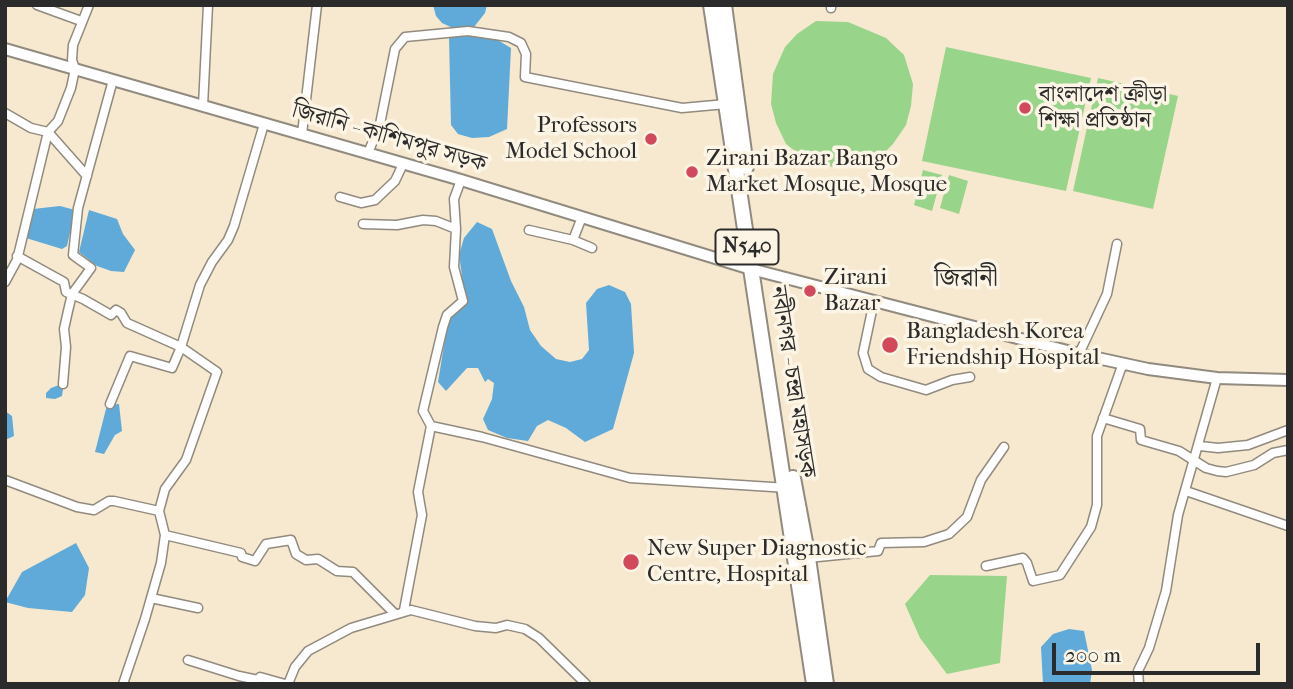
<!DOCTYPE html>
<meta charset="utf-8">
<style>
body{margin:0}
#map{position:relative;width:1293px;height:689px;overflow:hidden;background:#f7e8d0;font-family:"IM FELL French Canon",serif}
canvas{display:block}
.frame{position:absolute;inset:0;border:7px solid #2b2b2b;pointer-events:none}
.scale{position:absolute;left:1052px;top:643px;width:208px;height:32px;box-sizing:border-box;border:4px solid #2b2b2b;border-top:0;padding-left:9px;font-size:21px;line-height:24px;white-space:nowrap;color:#2b2b2b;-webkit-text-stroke:5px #fcf5e5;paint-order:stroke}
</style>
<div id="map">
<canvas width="1293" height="689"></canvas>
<div class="frame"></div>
<div class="scale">200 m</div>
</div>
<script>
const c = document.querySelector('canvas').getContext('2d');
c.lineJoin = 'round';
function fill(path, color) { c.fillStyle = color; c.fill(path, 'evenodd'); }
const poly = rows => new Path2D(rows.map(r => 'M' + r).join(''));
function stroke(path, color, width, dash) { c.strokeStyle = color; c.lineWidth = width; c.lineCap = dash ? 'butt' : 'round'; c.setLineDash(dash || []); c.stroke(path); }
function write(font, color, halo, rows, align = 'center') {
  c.font = font + ' "IM FELL French Canon","Noto Serif Bengali",serif'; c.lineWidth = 7; c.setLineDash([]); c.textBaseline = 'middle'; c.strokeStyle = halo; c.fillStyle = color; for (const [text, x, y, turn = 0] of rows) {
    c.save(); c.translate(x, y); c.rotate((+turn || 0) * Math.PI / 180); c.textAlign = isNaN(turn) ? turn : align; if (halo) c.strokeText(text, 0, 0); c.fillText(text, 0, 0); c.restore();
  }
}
fill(poly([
 [816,21,848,22,886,38,904,55,913,84,911,106,906,125,893,144,882,155,859,165,837,168,808,161,786,144,776,123,771,104,773,74,785,47,797,34],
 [946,47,1091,78,1066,191,922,161],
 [1098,78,1178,96,1153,209,1073,191],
 [923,170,942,175,932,211,914,205],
 [949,175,968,181,959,214,940,208],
 [930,575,1007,576,1000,663,947,674,920,638,905,604]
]), '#98d489');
fill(poly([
 [433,5,487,5,485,13,474,27,457,30,442,23,436,16],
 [469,36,496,39,511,48,507,129,489,137,472,138,458,134,451,125,449,37],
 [60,206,75,210,67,246,62,249,26,238,33,209],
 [89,210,117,219,123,234,135,250,124,272,111,271,97,266,79,252],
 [477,222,492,229,511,281,524,307,530,330,541,346,556,359,570,362,582,359,589,350,586,303,597,289,609,285,625,292,631,304,634,353,613,429,585,442,566,428,548,420,537,426,528,441,507,438,488,430,483,419,492,399,494,383,488,379,485,382,478,368,467,368,446,391,438,382,448,321,466,303,459,255,464,238],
 [59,385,63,389,62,396,55,399,46,398,46,393,51,388],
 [119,404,122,431,115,435,104,454,95,452,107,405],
 [5,411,12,416,14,436,5,440],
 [76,543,89,568,85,595,72,612,28,608,5,602,22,572],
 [1069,629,1084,631,1092,670,1090,684,1043,684,1041,647,1053,634]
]), '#5faad8');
const minor = poly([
 [37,5,81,21],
 [831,8,831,5],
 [203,106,208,5],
 [5,113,31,128,48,132,87,176],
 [302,134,317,5],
 [368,153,380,124,395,49,405,37,468,31,509,37,521,43,526,54,525,77,682,108,726,104],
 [340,197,361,203,375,200,395,181,403,164],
 [363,224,397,225,423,220,436,221,456,229,454,267,463,301,447,315,443,327,423,411,431,426,482,437,630,478,788,488],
 [456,229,454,199,461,180],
 [529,230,573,240,582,217],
 [573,240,592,248],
 [17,256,64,282,66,292,83,299,111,315,116,310,121,313,127,323,181,347,172,368,130,356,110,404],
 [5,282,17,260,48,132,58,121,71,88,75,69,72,60,73,45,89,5],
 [874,301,863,353,868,369,881,377,926,390,952,380,970,377],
 [1079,354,1107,294,1117,244],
 [63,384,66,347,64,329,68,311,72,294,91,268,73,255,78,208,113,80],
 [1103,418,1140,429,1141,440,1179,451,1206,468,1217,471,1226,472,1254,465,1273,453,1288,450],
 [1200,446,1218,448,1248,445,1288,430],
 [5,480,77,507,94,510,109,501,114,501,159,511],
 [1186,491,1288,526],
 [165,535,241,553,242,557,255,561,266,544,291,540,296,554,306,560,318,559,337,571,353,572,394,613],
 [808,558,878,551,881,543,924,542,949,534,967,517,981,480,1004,447],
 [986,566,1023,558,1027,563,1033,581,1060,575,1091,527,1097,505,1097,436,1123,363],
 [151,598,198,608],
 [404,610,422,515,418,492,431,426],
 [188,660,239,676,258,680,260,677,285,684],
 [123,684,145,619,161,563,165,535,159,511,165,489,186,460,217,372,181,347,200,285,212,262,228,240,234,226,264,124],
 [288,684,295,667,308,651,351,628,411,610,475,626,496,628,507,625,525,629,539,638,586,684],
 [1139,684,1138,671,1149,648,1166,591,1178,515,1217,378]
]);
const tertiary = poly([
 [5,49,461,180,751,269,874,301,1079,354,1148,369,1217,378,1288,380]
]);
const trunk = poly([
 [711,5,814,684],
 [724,5,746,167],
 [793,478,808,558,826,684]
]);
stroke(minor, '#918a7e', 11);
stroke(tertiary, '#918a7e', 14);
stroke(trunk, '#918a7e', 18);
stroke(minor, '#fff', 8);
stroke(tertiary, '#fff', 10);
stroke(trunk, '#fff', 14);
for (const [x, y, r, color] of [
 [1025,108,7,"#d1495b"],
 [651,139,7,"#d1495b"],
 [692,172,7,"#d1495b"],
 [810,291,7,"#d1495b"],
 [890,345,9,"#d1495b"],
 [631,562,9,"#d1495b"]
]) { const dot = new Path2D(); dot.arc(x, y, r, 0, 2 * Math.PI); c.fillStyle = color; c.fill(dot); stroke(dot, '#fcf5e5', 2.5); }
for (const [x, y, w] of [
 [747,247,63]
]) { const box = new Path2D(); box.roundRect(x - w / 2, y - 17.5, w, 35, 5); c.fillStyle = '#fcf5e5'; c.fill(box); stroke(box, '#2b2b2b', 2); }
write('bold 21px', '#2b2b2b', null, [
 ["N540",747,247]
]);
write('23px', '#2b2b2b', '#fcf5e5', [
 ["বাংলাদেশ ক্রীড়া",1039,95],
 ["শিক্ষা প্রতিষ্ঠান",1039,121],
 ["Professors",637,126,"right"],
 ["Model School",637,152,"right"],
 ["Zirani Bazar Bango",706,159],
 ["Market Mosque, Mosque",706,185],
 ["Zirani",824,278],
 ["Bazar",824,304],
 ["Bangladesh Korea",906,332],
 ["Friendship Hospital",906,358],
 ["New Super Diagnostic",647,549],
 ["Centre, Hospital",647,575]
], 'left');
write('23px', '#2b2b2b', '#fcf5e5', [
 ["জিরানি - কাশিমপুর সড়ক",389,138,16],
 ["নবীনগর - চন্দ্রা মহাসড়ক",792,382,81]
]);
write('26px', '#2b2b2b', '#fcf5e5', [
 ["জিরানী",966,280]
]);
</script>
